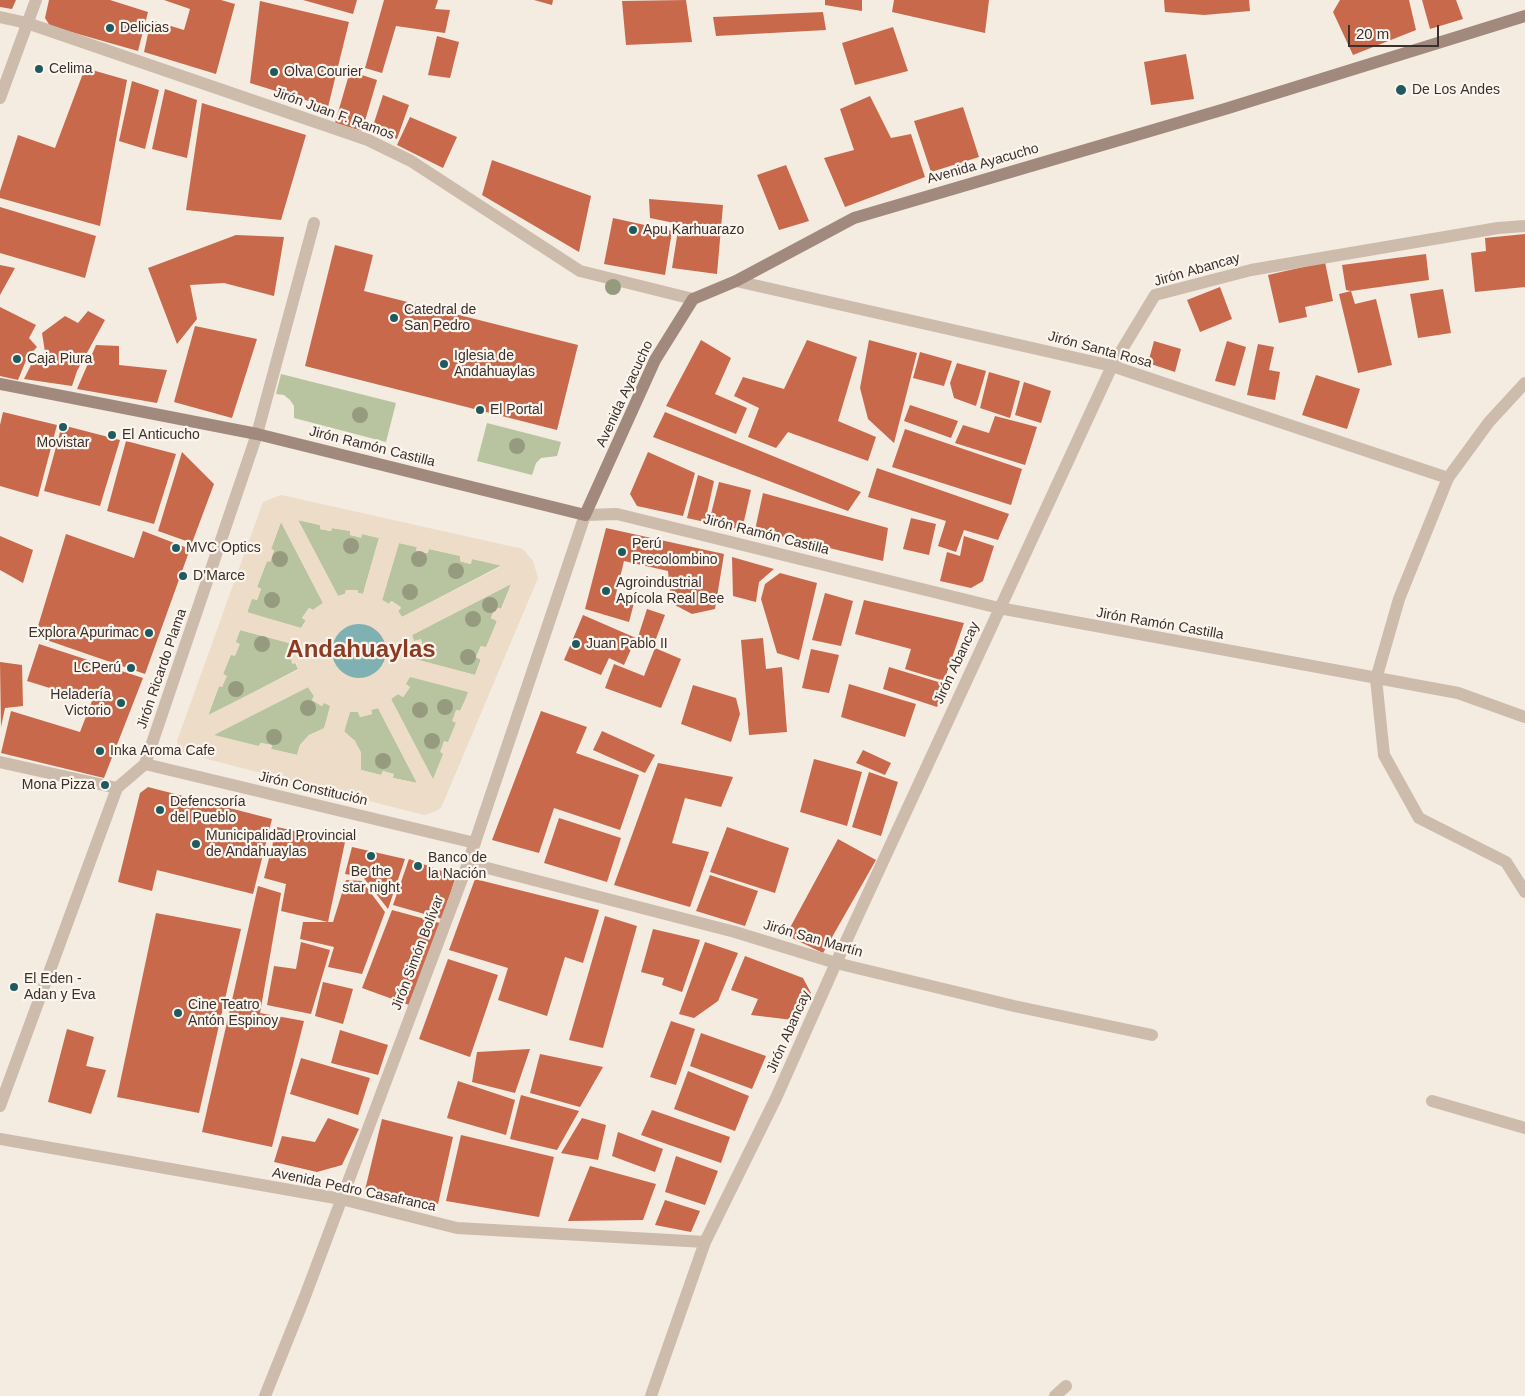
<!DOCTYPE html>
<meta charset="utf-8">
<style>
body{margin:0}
#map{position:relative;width:1525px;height:1396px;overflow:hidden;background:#f4ebe1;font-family:Helvetica,sans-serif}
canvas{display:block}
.scale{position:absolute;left:1348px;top:25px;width:91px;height:22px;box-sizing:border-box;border:2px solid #3b302b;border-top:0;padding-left:6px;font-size:15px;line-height:18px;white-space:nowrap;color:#3b302b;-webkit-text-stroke:4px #fbf5ee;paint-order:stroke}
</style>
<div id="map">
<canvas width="1525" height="1396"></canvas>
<div class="scale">20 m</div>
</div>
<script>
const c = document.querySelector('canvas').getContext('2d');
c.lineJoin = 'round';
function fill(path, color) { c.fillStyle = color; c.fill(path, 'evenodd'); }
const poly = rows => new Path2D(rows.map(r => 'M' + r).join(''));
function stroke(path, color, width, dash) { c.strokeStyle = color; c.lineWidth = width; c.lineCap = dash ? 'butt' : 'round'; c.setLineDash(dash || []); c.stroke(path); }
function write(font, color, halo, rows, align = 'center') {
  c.font = font + ' Helvetica,sans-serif'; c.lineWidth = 4.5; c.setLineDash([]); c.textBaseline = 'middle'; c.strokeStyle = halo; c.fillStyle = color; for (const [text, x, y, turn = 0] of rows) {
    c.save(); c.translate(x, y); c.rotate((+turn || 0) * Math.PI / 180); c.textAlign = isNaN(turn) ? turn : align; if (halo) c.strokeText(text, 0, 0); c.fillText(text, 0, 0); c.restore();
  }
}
fill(poly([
 [281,374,396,403,386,442,294,418,294,406,290,400,284,395,276,394],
 [487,423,561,442,557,456,541,458,536,463,532,475,477,461],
 [298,520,320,525,320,529,331,531,332,528,351,531,350,535,361,537,362,534,379,538,363,594,358,593,358,590,346,590,345,594,338,596],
 [281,522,323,603,313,610,309,608,302,618,306,620,301,628,247,613,252,598,257,600,261,589,257,587,267,561,270,561,274,551,271,549],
 [399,543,417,547,416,551,427,553,429,549,461,556,460,561,470,564,472,559,502,565,402,617,398,611,401,608,391,601,389,604,382,600],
 [511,584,501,609,495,607,491,618,497,621,486,648,481,646,476,657,481,659,475,675,414,659,415,653,424,650,421,640,414,641,412,635],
 [240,630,297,645,296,652,291,653,298,669,208,716,219,686,222,687,226,676,223,674,231,654,235,655,239,645,235,643],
 [410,676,469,692,460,711,457,710,456,723,448,743,444,741,444,754,433,780,391,699,398,694,403,697,410,687,405,684],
 [308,687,314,696,312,700,322,706,324,702,331,706,324,729,309,735,300,745,297,755,271,749,272,745,266,744,261,743,259,747,213,735],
 [378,708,417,783,393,778,393,774,383,771,381,775,361,770,355,741,344,732,350,711,358,712,360,717,372,714,371,710]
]), '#b8c4a0');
fill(poly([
 [281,495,523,549,533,561,538,578,441,808,436,811,424,815,180,752,178,749,177,741,263,502],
 [298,520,320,525,320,529,331,531,332,528,350,531,350,535,361,538,362,534,379,538,363,594,358,593,358,590,346,590,345,594,338,596],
 [281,522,323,603,313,610,309,608,302,618,306,621,301,628,247,612,252,599,257,600,261,589,257,587,267,561,270,562,274,550,271,549],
 [399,543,417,547,416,551,428,553,429,549,460,556,460,561,471,564,472,559,502,566,402,617,398,611,401,607,392,601,389,604,382,600],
 [511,584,502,609,496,607,491,618,497,621,486,647,481,646,476,657,481,660,475,675,415,659,415,653,424,651,421,639,414,641,412,635],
 [240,630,297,645,296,652,290,653,292,664,297,663,298,670,208,715,219,686,222,687,227,676,223,674,231,655,235,656,240,644,236,642],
 [410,677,468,692,461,711,456,710,452,721,456,723,448,742,444,741,440,752,443,754,433,779,391,699,398,694,403,697,410,687,406,684],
 [308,687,314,696,312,700,322,706,324,703,330,706,324,728,309,735,300,745,297,755,271,749,272,745,260,743,259,746,214,735],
 [378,708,417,783,393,778,394,774,383,771,381,775,361,770,361,752,355,741,344,731,350,712,358,712,360,717,372,714,371,710]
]), '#ecdcc8');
fill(poly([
 '332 651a27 27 0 1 1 54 0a27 27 0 1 1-54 0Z'
]), '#7fb0b2');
fill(poly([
 [0,0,16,0,12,9,0,7],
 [49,0,110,0,148,12,138,51,50,26,45,18],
 [164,0,221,0,235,4,216,74,144,52,151,20,184,30,190,9],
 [303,0,357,0,353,14],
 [384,0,438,0,435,9,450,10,445,33,396,26,382,73,365,68],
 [534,0,553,0,552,5],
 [686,0,692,42,626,45,622,1],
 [825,0,862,0,862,11,825,5],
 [894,0,989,0,985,33,892,12],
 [1164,0,1249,0,1250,11,1204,15,1165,12],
 [1340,0,1409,0,1416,30,1353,55,1333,12],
 [1422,0,1456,0,1463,19,1430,29],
 [260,1,349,22,328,107,250,83],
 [823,12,826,30,716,36,713,17],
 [893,27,908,71,855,85,842,43],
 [437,36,459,42,450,78,428,75],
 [1186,54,1194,99,1151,105,1144,62],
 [85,68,127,80,100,226,0,198,0,191,18,135,55,148],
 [350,71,377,80,362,131,335,123],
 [132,81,159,90,145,149,119,141],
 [165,89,197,100,187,158,152,149],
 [383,95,409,105,397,139,372,129],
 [870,96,891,138,911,134,925,177,845,207,824,158,854,150,840,109],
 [202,103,306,135,281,220,186,210],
 [963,107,979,157,931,172,914,121],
 [410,117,457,137,443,168,397,145],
 [492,160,591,196,579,252,482,195],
 [786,165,809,221,779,230,757,175],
 [649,199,723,205,717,274,672,268,679,224,650,218],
 [0,207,96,236,85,278,0,253],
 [613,218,672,231,665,275,604,264],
 [1525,234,1525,287,1475,292,1471,253,1486,251,1485,238],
 [236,235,284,237,274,296,224,283,190,285,197,319,177,344,148,268],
 [335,245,373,255,364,291,578,345,557,430,305,366],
 [1426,254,1429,280,1351,291,1346,290,1342,265],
 [1325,262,1333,301,1305,307,1307,317,1279,323,1268,275],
 [0,265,15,268,0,295],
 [1220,287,1232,319,1200,332,1187,300],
 [1443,289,1451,333,1418,338,1410,294],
 [1351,291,1355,304,1376,299,1392,365,1358,373,1339,294],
 [0,307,36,325,29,338,37,347,27,358,18,380,0,376],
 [88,311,105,320,77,371,72,386,24,379,34,359,45,352,42,333,65,316,78,323],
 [195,326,257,339,232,418,174,402],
 [701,340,731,358,715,394,747,408,736,434,666,406],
 [807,340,857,357,838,421,876,437,868,461,788,432,776,448,748,437,759,408,734,396,743,377,784,389],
 [869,340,917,353,894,443,868,419,860,388],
 [1154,341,1181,349,1175,372,1148,363],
 [1227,341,1246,347,1235,386,1215,381],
 [1258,344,1274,347,1269,370,1280,372,1275,400,1247,395],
 [96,345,119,346,119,365,167,370,157,403,77,389],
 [920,352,952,361,944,386,913,378],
 [957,363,986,371,976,406,954,398,950,383],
 [989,372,1020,381,1010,418,980,408],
 [1316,375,1360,389,1347,429,1302,415],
 [1024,382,1051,391,1041,423,1015,415],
 [910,405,958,421,951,438,904,421],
 [3,412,57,425,38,497,0,486,0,425],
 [665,412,861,492,848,511,653,437],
 [995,416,1037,427,1025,465,955,443,963,425,989,433],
 [62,425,120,440,100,506,44,491],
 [905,429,1022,469,1011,505,892,467],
 [126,441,176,454,154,524,107,511],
 [182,452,214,484,192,543,158,531],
 [648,452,695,473,683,516,637,506,630,494],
 [877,468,1009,514,998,540,964,530,956,552,938,546,946,521,868,497],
 [698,475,714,481,705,522,687,518],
 [719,482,751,490,742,530,709,522],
 [763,493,888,528,883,561,755,530],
 [911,518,936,524,929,555,903,549],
 [606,528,724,554,715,609,692,614,671,603,668,571,624,561,615,598,634,603,629,622,585,609],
 [143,531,190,549,145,674,35,636,66,534,134,558],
 [0,536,33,550,23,583,0,570],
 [964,536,994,546,983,581,971,588,940,581,947,552,960,556],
 [732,557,774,569,759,582,756,602,733,596],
 [780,573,817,583,799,660,777,653,761,599,765,584],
 [825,593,853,601,841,646,812,640],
 [864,600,964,623,944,681,905,669,911,649,855,634],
 [647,609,665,615,654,644,638,637],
 [583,615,636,638,624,665,609,658,601,675,564,660],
 [763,638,766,669,782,667,787,732,749,735,741,640],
 [39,644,143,678,104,778,1,753,11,711,80,732,92,701,27,681],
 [655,648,681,659,661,708,605,688,614,664,644,676],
 [811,649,839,655,829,693,802,688],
 [0,662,22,665,23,706,5,708,1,727],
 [889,667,945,684,937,707,883,689],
 [849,684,916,704,905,737,841,717],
 [693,685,736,698,740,714,731,742,681,724],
 [541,711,587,727,576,753,639,775,620,830,554,808,539,853,492,840],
 [602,731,655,755,645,773,593,750],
 [863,750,891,763,885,775,856,763],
 [814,759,862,772,847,826,800,812],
 [658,763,733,777,721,807,685,798,672,843,709,852,690,907,614,885],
 [869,772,898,782,881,836,852,827],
 [148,787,272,819,253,894,157,870,152,891,118,882,140,793],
 [559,818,621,838,607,882,544,863],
 [277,827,345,842,328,922,281,911,286,884,264,878],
 [727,827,789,848,775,893,710,872],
 [838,839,876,860,823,953,786,935],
 [352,847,405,859,388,909,363,877,345,874],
 [409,859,456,876,442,919,393,905],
 [710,875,758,891,745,926,696,911],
 [475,879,599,910,583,963,565,957,547,1016,498,1000,508,968,449,950],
 [346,880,362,881,385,912,362,974,328,967,334,947,300,939,303,922,333,922],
 [258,886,281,893,260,1013,304,1021,272,1147,202,1132],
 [392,910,440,923,409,1005,362,988],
 [156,913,241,929,199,1113,117,1097],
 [605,916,637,926,603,1048,569,1040],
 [653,929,700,940,682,992,662,985,664,978,641,972],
 [301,942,330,950,311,1014,267,1005,274,966,296,969],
 [705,942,738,953,718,1001,694,1018,679,1014],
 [745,956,803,978,811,993,793,1020,751,1015,758,999,731,990],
 [448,959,498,975,470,1057,419,1039],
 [323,982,353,989,343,1024,315,1016],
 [671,1021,695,1029,676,1085,650,1077],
 [67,1029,94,1037,86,1066,106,1070,91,1114,48,1102],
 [340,1030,388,1045,378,1075,331,1063],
 [701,1033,766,1056,752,1089,690,1066],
 [530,1049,515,1093,472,1082,477,1052],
 [540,1054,603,1067,580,1107,530,1093],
 [301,1058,370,1078,358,1115,290,1094],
 [688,1071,749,1096,735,1131,674,1109],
 [458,1081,515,1100,506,1135,447,1118],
 [521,1095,579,1111,557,1150,510,1139],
 [652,1110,730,1137,721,1163,641,1135],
 [328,1118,359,1129,342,1165,317,1172,274,1162,282,1136,315,1142],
 [582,1118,606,1125,598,1160,561,1153],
 [382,1119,453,1137,438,1204,365,1190],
 [618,1132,663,1149,655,1172,612,1156],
 [461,1135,554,1157,539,1217,446,1201],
 [676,1156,718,1171,705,1205,665,1192],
 [590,1166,656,1184,643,1220,568,1221],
 [665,1200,700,1211,691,1232,655,1225]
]), '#c8694b');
stroke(poly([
 [257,434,314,223],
 [1376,679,1399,599,1448,478]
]), '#cdbbac', 12);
stroke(poly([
 [0,17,27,23,368,140,411,161,580,271,693,299],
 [0,98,36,0],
 [736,281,1112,366,1448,478,1489,422,1525,383],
 [1376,679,1384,755,1419,818,1506,862,1525,892],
 [0,762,117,788],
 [145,764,475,843],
 [468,863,735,932,836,963,1014,1006,1152,1035],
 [1432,1101,1525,1128],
 [0,1106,117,788,145,764,257,434],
 [0,1139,341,1199,457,1228,705,1242],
 [265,1396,304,1299,468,863,585,515,617,514,999,608,1458,693,1525,717],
 [651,1396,705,1242,776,1098,836,963,1112,366,1155,295,1251,270,1498,228,1525,226],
 [1055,1396,1066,1386]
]), '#cdbbac', 12);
stroke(poly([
 [0,384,257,434,585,515,655,360,693,299,736,281,854,218,1225,109,1525,16]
]), '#a18a7d', 12);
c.fillStyle = '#969b7f';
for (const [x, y] of [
 [613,287],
 [360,415],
 [517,446],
 [351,546],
 [280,559],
 [419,559],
 [456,571],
 [410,592],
 [272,600],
 [490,605],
 [473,619],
 [262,644],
 [468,657],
 [236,689],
 [445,707],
 [308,708],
 [420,710],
 [274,737],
 [432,741],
 [383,761]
]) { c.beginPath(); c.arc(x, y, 8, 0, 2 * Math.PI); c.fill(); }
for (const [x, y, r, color] of [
 [110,28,5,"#1f5a5e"],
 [39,69,5,"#1f5a5e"],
 [274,72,5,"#1f5a5e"],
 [1401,90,6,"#1f5a5e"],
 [633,230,5,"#1f5a5e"],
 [394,318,5,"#1f5a5e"],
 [17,359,5,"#1f5a5e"],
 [444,364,5,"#1f5a5e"],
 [480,410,5,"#1f5a5e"],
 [63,427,5,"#1f5a5e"],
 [112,435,5,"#1f5a5e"],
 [176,548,5,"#1f5a5e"],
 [622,552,5,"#1f5a5e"],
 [183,576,5,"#1f5a5e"],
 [606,591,5,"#1f5a5e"],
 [149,633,5,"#1f5a5e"],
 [576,644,5,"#1f5a5e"],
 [131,668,5,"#1f5a5e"],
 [121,703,5,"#1f5a5e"],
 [100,751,5,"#1f5a5e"],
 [105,785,5,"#1f5a5e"],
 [160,810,5,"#1f5a5e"],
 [196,844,5,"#1f5a5e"],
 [371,856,5,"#1f5a5e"],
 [418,866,5,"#1f5a5e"],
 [14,987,5,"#1f5a5e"],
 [178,1013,5,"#1f5a5e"]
]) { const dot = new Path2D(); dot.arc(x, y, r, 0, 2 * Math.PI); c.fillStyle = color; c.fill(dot); stroke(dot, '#fbf5ee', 2); }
write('14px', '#3b302b', '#fbf5ee', [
 ["Delicias",120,28],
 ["Celima",49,69],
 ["Olva Courier",284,72],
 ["De Los Andes",1412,90],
 ["Apu Karhuarazo",643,230],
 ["Catedral de",404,310],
 ["San Pedro",404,326],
 ["Iglesia de",454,356],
 ["Andahuaylas",454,372],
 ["Caja Piura",27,359],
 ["El Portal",490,410],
 ["El Anticucho",122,435],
 ["Movistar",63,443,"center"],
 ["Perú",632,544],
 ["Precolombino",632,560],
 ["MVC Optics",186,548],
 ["D’Marce",193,576],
 ["Agroindustrial",616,583],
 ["Apícola Real Bee",616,599],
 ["Explora Apurimac",139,633,"right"],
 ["Juan Pablo II",586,644],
 ["LCPerú",121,668,"right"],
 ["Heladería",111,695,"right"],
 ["Victorio",111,711,"right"],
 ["Inka Aroma Cafe",110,751],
 ["Mona Pizza",95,785,"right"],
 ["Defencsoría",170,802],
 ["del Pueblo",170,818],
 ["Municipalidad Provincial",206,836],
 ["de Andahuaylas",206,852],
 ["Banco de",428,858],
 ["la Nación",428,874],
 ["Be the",371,872,"center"],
 ["star night",371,888,"center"],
 ["El Eden -",24,979],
 ["Adan y Eva",24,995],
 ["Cine Teatro",188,1005],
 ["Antón Espinoy",188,1021]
], 'left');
write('14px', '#3b302b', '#fbf5ee', [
 ["Jirón Juan F. Ramos",334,114,20],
 ["Avenida Ayacucho",983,164,-16],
 ["Jirón Abancay",1197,270,-16],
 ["Jirón Santa Rosa",1100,350,15],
 ["Avenida Ayacucho",625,394,-65],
 ["Jirón Ramón Castilla",372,447,14],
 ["Jirón Ramón Castilla",766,535,14],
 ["Jirón Ramón Castilla",1160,624,10],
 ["Jirón Abancay",957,663,-65],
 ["Jirón Ricardo Plama",162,669,-71],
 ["Jirón Constitución",313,789,13],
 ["Jirón San Martín",813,939,16],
 ["Jirón Simón Bolívar",418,953,-69],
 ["Jirón Abancay",789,1032,-66],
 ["Avenida Pedro Casafranca",354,1190,12]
]);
write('bold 24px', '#8c3b22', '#fbf5ee', [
 ["Andahuaylas",361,650]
]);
</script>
